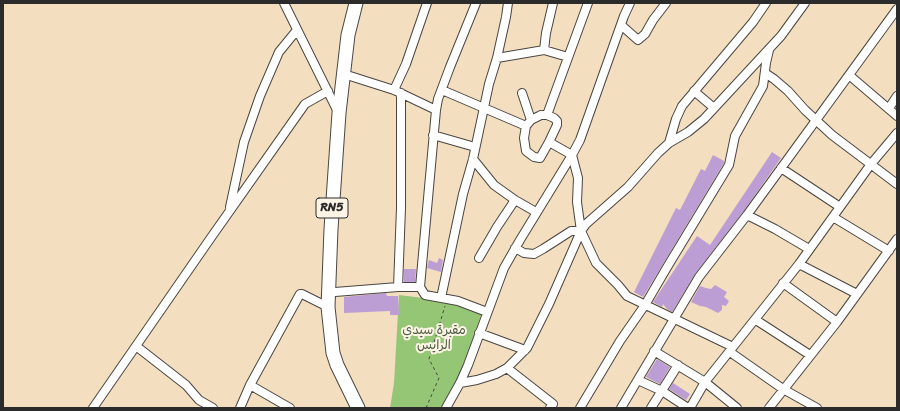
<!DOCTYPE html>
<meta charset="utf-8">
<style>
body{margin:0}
#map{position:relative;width:900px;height:411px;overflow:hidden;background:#f4dec0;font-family:Sriracha,sans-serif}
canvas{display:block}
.frame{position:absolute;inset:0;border:4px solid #2b2b2b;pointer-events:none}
</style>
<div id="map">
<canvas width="900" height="411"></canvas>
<div class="frame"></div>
</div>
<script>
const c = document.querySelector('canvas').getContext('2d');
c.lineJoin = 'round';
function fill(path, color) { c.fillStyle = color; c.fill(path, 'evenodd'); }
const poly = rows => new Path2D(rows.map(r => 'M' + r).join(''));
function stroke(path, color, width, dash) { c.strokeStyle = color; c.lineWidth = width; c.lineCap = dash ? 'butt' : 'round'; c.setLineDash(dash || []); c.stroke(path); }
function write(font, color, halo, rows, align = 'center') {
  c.font = font + ' Sriracha,"Playpen Sans Arabic",sans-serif'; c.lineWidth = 4; c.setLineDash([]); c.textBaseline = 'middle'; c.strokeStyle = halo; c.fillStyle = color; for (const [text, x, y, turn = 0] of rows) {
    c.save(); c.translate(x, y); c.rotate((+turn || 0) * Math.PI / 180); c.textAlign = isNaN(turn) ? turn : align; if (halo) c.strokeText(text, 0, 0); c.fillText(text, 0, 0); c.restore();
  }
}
fill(poly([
 [399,295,456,302,482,312,458,384,443,408,390,408,394,383]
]), '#95c676');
fill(poly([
 [772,152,781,158,743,212,695,274,672,312,667,309,663,304,662,307,653,302,697,236,710,245],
 [713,155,724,161,724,163,643,297,634,292,676,208,680,210,701,169,705,171],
 [439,258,443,260,441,272,427,268,429,260,437,263],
 [404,269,416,269,415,282,404,282],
 [715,285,727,292,724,297,729,301,726,306,722,305,722,310,718,313,706,307,700,306,691,302,700,286,706,288,711,289],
 [386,293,387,296,398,296,399,315,390,315,390,311,344,313,344,297],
 [657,359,670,367,660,384,646,377],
 [673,383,690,394,686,400,669,389]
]), '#bc9dd4');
const street = poly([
 [284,3,338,112],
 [476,3,450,67,438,99,436,110,420,287,425,295,458,301,487,312],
 [621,25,638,40,645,34,653,20,666,3],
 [544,50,546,33,553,3],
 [497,58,544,50,568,57],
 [765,73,774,79,788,91,805,110,832,135,897,184],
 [849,75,897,116],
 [350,76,394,90,436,110],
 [394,90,406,64,427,3],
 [442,90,526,126],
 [694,91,714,108],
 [522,93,531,120],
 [889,108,897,96],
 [541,115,547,115,554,118,557,121,557,125,549,142,540,158,534,157,526,151,524,138,526,126,531,120,541,115],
 [547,115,588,3],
 [433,135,475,147],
 [549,142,572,155,578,178,577,202,581,231,596,263,618,285,627,296,733,347],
 [669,143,676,119,682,106,753,22,766,3],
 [473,159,494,185,515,200,536,212],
 [781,168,840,207],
 [230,207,244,142,260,96,279,52,297,30],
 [747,215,775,229,809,249],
 [833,217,889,251],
 [515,248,524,253,534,254,543,249,571,231,581,231],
 [479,258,497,227,515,200],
 [799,264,857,294],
 [783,283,837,322],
 [398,287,401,208,401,93],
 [335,292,398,287,420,287],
 [441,298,463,194,473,159,489,84,497,58,506,17,508,3],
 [756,320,810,355],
 [479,333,525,350],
 [136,346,186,385,199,400,213,408],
 [654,351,705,382,737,408],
 [730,352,783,389,817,408],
 [507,368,553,404,550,408],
 [638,380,662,391,688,408],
 [460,383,477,380,496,374,507,368,527,348,549,304,581,231,586,224,628,187,658,153,669,143,688,132,704,119,781,36,805,3],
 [250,385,290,408],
 [93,408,210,239,305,104,328,91],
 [240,408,250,385,300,294,302,294,328,307],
 [446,408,460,383,468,365,504,268,520,240,572,155,580,140,624,16,630,3],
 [580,408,620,341,645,305,666,269,729,165,735,136,763,86,766,63,769,50],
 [621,408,699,277,747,215,897,9],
 [651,408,678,365],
 [690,408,705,382,799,264,871,164,897,133],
 [769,408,837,322,897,239]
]);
const primary = poly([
 [356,3,348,35,339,113,331,229,328,307,333,353,337,365,358,408]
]);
stroke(street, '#494641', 10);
stroke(primary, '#494641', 15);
stroke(poly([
 [426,408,439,378,429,359,445,306]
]), '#494641', 1, [3, 3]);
stroke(street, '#fff', 8);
stroke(primary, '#fff', 13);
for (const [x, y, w] of [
 [332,208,32]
]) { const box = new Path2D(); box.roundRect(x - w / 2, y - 10, w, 20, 3); c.fillStyle = '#fcf5e5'; c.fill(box); stroke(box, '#2b2b2b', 1); }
write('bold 12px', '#2b2b2b', null, [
 ["RN5",332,208]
]);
write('13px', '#4b5a42', '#fcf5e5', [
 ["مقبرة سيدي",434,331],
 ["الرايس",434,346]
]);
</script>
